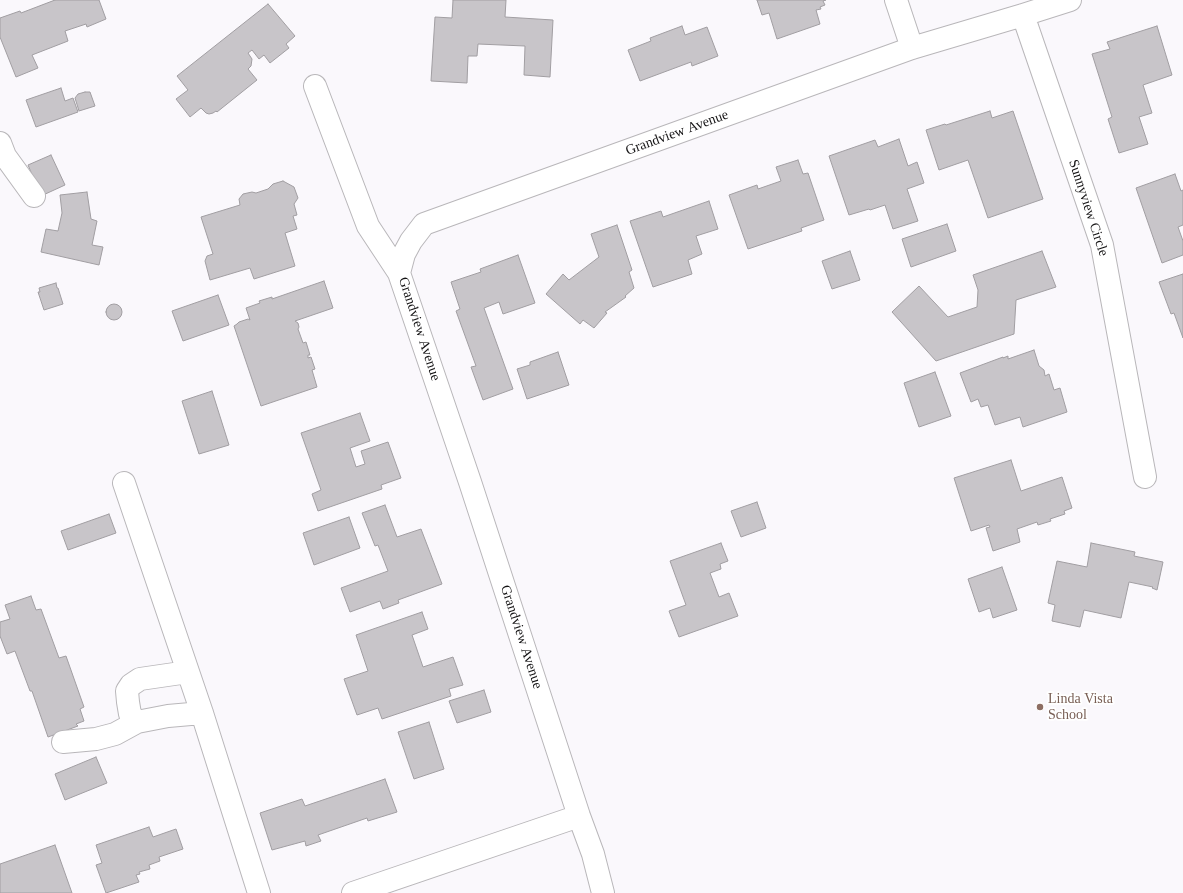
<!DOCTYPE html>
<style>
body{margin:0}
canvas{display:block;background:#faf8fc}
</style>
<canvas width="1183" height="893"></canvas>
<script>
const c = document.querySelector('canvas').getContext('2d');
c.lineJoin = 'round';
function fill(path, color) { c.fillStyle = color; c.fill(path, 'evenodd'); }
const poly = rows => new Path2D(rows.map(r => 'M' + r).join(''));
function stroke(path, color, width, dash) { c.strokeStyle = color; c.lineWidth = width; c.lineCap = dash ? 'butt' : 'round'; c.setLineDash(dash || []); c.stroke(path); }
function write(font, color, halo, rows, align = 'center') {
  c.font = font + ' Georgia,serif'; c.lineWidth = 3.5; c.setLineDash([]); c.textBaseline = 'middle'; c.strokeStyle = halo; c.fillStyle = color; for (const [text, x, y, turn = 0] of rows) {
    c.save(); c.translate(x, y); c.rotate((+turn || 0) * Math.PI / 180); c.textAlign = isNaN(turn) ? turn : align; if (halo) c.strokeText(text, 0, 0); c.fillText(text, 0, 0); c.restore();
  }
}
const building = poly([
 [55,0,99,0,106,19,87,27,86,24,65,31,68,41,32,55,38,68,16,77,0,37,0,18,20,11,21,13,55,0],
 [453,0,506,0,505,17,553,20,550,77,524,75,525,46,478,44,477,56,468,56,467,83,431,81,435,17,452,18,453,0],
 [757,0,826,0,823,1,825,5,820,7,821,9,816,10,820,24,777,39,769,13,762,15,757,0],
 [268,4,295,36,286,44,289,48,270,63,264,55,259,59,252,50,248,53,252,59,251,66,248,69,257,80,217,112,216,111,213,113,209,114,206,113,201,108,190,117,176,99,188,90,177,76,268,4],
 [682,26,685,35,707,27,718,56,692,66,691,62,640,81,628,50,651,41,650,38,682,26],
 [1157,26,1172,75,1143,85,1152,113,1139,117,1148,144,1119,153,1108,119,1112,117,1092,54,1110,49,1107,42,1157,26],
 [61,88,65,101,73,98,78,112,36,127,26,100,61,88],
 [85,92,90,92,95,106,79,111,75,98,78,94,85,92],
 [990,111,992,118,1013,111,1043,199,988,218,968,160,939,170,926,130,945,124,946,125,990,111],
 [899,139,908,166,917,162,924,183,907,189,918,221,893,229,885,205,870,210,869,209,849,215,829,156,875,140,878,147,899,139],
 [51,155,65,185,41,196,28,165,51,155],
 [798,160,803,174,808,173,824,220,801,228,802,231,748,249,729,195,757,185,758,189,781,181,776,167,798,160],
 [1175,174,1181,191,1183,190,1183,225,1178,227,1183,241,1183,255,1162,263,1136,188,1175,174],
 [283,181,294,187,298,198,294,204,297,215,293,216,297,229,285,233,295,266,254,279,250,268,210,280,205,261,207,256,213,254,201,217,240,205,239,199,243,194,252,192,256,193,268,189,273,184,283,181],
 [87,192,91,219,97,221,92,245,103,247,99,265,41,252,46,229,58,231,62,213,60,195,87,192],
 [709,201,718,229,696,236,702,254,688,260,692,274,653,287,630,221,661,211,663,217,709,201],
 [947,224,956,251,911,267,902,239,947,224],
 [617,225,632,270,629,272,634,288,625,296,626,297,605,312,607,313,594,328,583,320,580,324,546,294,563,274,569,280,599,257,591,234,617,225],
 [850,251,860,280,832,289,822,261,850,251],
 [1042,251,1056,287,1016,300,1014,334,936,361,892,312,919,286,948,317,977,307,978,290,973,275,1042,251],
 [518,255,535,303,503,314,499,302,484,308,513,389,483,400,471,367,476,366,456,311,460,309,451,282,481,272,480,269,518,255],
 [1183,274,1183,338,1174,313,1171,314,1159,282,1183,274],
 [324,281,333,308,295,321,298,323,299,327,298,329,303,343,306,342,310,355,308,355,308,358,311,357,315,369,312,370,317,387,261,406,234,326,237,324,239,322,248,319,250,320,246,308,260,303,259,301,272,297,272,299,324,281],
 [56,283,57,288,58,288,63,304,44,310,38,292,40,292,39,288,56,283],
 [218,295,229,325,183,341,172,311,218,295],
 '106 312a8 8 0 1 1 16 0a8 8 0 1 1-16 0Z',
 [1034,350,1039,366,1044,370,1045,376,1049,374,1054,390,1060,388,1067,412,1023,427,1020,417,995,425,988,405,981,407,978,399,971,402,960,373,1003,357,1003,358,1008,356,1008,359,1034,350],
 [558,352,569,385,527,399,517,369,530,365,530,362,558,352],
 [935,372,951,416,919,427,904,383,935,372],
 [212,391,229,445,199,454,182,401,212,391],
 [360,413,370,441,350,448,356,467,365,464,361,451,388,442,401,478,381,485,382,489,318,511,312,494,321,490,301,433,360,413],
 [1011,460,1021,491,1062,477,1072,508,1064,511,1065,514,1050,519,1051,521,1038,525,1037,522,1017,529,1020,542,993,551,986,528,990,527,989,525,971,531,954,478,1011,460],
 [757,502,766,528,741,537,731,511,757,502],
 [385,505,397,537,421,529,442,584,398,600,399,603,383,609,380,601,350,612,341,588,388,571,378,545,375,546,362,513,385,505],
 [109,514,116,533,68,550,61,531,109,514],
 [349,517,360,548,314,565,303,533,349,517],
 [721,543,728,561,720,564,721,569,710,573,719,597,729,593,738,616,679,637,669,611,686,605,670,561,721,543],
 [1091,543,1135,552,1134,556,1163,562,1157,590,1152,588,1153,587,1129,582,1121,618,1084,610,1080,627,1052,621,1055,605,1048,603,1057,561,1087,567,1091,543],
 [1002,567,1017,610,993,618,990,608,979,612,968,579,1002,567],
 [31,596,36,610,41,609,59,658,66,656,84,707,80,709,84,721,76,724,78,726,48,737,32,691,30,691,15,651,7,654,0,636,0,622,10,619,5,605,31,596],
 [422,612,428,629,412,635,423,667,453,657,463,685,449,689,451,696,382,719,378,708,357,715,344,679,368,671,356,635,422,612],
 [484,690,491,712,457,723,449,701,484,690],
 [429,722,444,769,414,779,398,732,429,722],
 [96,757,107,783,65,800,55,774,96,757],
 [385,779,397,812,368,821,367,818,318,835,321,841,306,846,305,841,272,850,260,813,302,799,305,806,385,779],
 [149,827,153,837,176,829,183,849,159,857,160,861,149,865,150,869,139,872,140,874,136,875,139,882,106,893,96,865,102,863,96,845,149,827],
 [55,845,72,893,0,893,0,864,55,845]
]);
fill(building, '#c8c5c9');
stroke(building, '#a19ea2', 1);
const minor = poly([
 [896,0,912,48],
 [1023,15,1102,245,1145,477],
 [315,86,368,226,399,273],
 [0,143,5,156,34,196],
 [124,483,202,713,259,893],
 [137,722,130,714,128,702,127,691,131,685,140,679,188,672],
 [63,742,96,739,115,734,137,722,168,716,202,713],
 [353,893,579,816],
 [603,893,593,854,579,816,470,482,399,273,404,254,411,241,424,224,912,48,1023,15,1070,0]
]);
stroke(minor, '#b9b7ba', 24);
stroke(minor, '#fff', 22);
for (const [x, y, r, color] of [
 [1040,707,4,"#8d6e63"]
]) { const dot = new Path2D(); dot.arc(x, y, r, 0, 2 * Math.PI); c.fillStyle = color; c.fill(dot); stroke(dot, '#fff', 1.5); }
write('14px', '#151415', '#fff', [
 ["Grandview Avenue",677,133,-20],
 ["Sunnyview Circle",1088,208,72],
 ["Grandview Avenue",419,329,72],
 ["Grandview Avenue",521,637,72]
]);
write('14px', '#785e54', '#fff', [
 ["Linda Vista",1048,699],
 ["School",1048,715]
], 'left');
</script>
